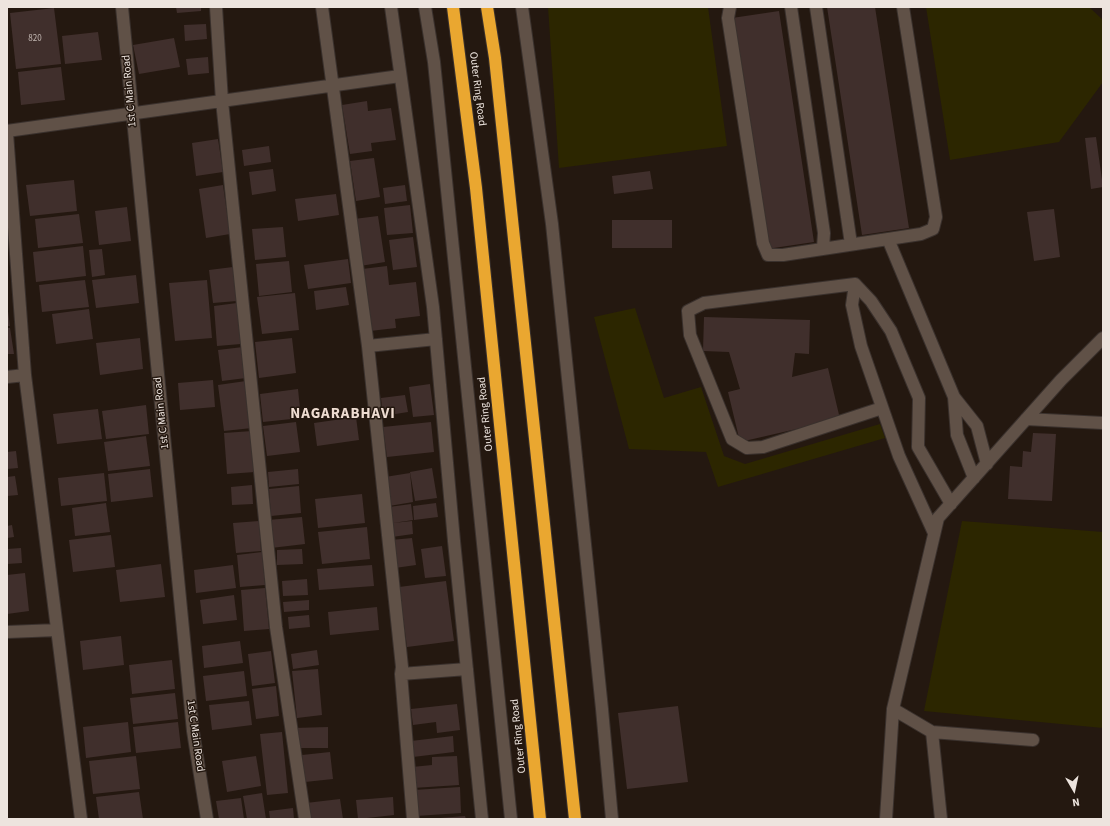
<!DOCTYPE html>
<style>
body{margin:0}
#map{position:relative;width:1110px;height:826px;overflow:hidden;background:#241810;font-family:"Source Sans 3",sans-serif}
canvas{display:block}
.frame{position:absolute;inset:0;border:8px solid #ede4de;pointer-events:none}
.north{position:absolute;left:1054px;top:770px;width:40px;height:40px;-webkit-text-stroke:3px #241810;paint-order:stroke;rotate:171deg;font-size:11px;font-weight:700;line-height:16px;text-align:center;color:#ede4de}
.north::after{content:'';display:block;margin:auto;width:14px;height:18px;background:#ede4de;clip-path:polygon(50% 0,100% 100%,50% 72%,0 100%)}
</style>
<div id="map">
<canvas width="1110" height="826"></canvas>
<div class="frame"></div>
<div class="north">N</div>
</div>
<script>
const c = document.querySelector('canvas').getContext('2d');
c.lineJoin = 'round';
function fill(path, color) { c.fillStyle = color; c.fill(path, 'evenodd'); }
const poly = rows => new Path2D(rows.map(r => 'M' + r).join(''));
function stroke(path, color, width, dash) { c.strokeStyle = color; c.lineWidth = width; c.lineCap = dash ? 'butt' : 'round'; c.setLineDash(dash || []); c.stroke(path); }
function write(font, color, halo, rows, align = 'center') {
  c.font = font + ' "Source Sans 3",sans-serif'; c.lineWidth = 3; c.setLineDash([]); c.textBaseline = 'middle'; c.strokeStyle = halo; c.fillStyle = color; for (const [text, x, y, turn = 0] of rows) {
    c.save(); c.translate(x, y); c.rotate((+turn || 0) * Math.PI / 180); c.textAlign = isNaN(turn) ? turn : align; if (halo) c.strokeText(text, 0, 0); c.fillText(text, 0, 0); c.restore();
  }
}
fill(poly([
 [548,7,708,7,727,146,559,168],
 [926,7,1089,7,1103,20,1103,82,1059,142,950,160],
 [635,308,664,398,701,387,724,456,745,464,880,424,885,438,718,487,706,452,629,449,594,317],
 [962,521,1103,532,1103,728,924,711]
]), '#2c2600');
fill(poly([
 [176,7,201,7,201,11,177,13],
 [827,7,875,7,909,228,862,235],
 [54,8,61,64,16,69,10,13],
 [779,11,814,242,767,249,732,18],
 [206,24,207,39,185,41,184,25],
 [98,32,102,60,65,64,62,36],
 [174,38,180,67,139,74,133,45],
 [208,57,209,73,188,75,186,59],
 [61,67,65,100,21,105,18,72],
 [367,101,368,111,391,108,396,140,371,143,372,151,350,154,342,105],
 [1096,137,1103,187,1091,189,1085,138],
 [218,139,223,172,196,176,192,143],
 [269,146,271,162,244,166,242,150],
 [374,158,380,197,356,201,350,161],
 [273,169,276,191,252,195,249,172],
 [650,171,653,189,614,194,612,176],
 [74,180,77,211,30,216,26,185],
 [223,185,230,234,206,238,199,189],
 [405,185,407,201,385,204,383,188],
 [336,194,339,215,298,221,295,199],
 [410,205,413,233,387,235,384,208],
 [127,207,131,241,99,245,95,211],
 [1054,209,1060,257,1034,261,1027,212],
 [79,214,83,243,38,248,35,219],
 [378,216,385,262,360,266,354,219],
 [612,220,672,220,672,248,612,248],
 [283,227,286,257,255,260,252,229],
 [413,237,417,267,393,270,389,240],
 [83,246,86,276,36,282,33,252],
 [102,249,105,275,92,277,89,250],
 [348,259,351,283,308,289,304,265],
 [289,261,292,292,259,296,256,264],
 [387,266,389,285,416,282,420,316,395,319,396,328,370,331,362,269],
 [233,267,237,301,213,303,209,270],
 [136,275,139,303,96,308,92,280],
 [85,280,89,307,42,312,39,285],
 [207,280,212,338,175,341,169,283],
 [346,287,349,305,316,310,314,291],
 [295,293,299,330,262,334,257,297],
 [237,303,241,344,217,346,214,306],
 [7,304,10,326,7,326],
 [89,309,93,339,56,344,52,314],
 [704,317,810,320,809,354,795,353,792,377,828,368,840,419,740,442,728,392,740,389,729,352,703,351],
 [7,328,10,328,14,354,7,354],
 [140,338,143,369,100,375,96,343],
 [292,338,296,373,259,378,255,342],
 [243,347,246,378,222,381,218,350],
 [213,380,215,407,180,410,178,383],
 [246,381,252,428,224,431,218,385],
 [430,384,434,415,413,417,409,387],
 [298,389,301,418,263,422,260,394],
 [405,395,408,412,383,416,381,398],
 [146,405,149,434,106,439,102,411],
 [98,409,102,439,57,444,53,414],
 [356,417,359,440,317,446,314,423],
 [296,422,300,452,267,456,263,426],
 [431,422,434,452,387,457,383,427],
 [252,431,255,472,227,474,224,433],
 [1033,433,1056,434,1052,501,1008,499,1010,466,1022,467,1023,451,1031,452],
 [146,436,150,466,108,471,104,442],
 [16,451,18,468,7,469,7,452],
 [432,468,437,498,415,501,410,472],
 [150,469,153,497,111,502,108,474],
 [298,469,299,484,269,487,268,472],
 [104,473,107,501,61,506,58,478],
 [410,473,413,502,389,506,385,477],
 [15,476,18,495,7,496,7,477],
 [252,485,253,504,232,505,231,487],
 [299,486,301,513,271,516,269,489],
 [362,494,365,523,318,528,315,499],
 [106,503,110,532,75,536,72,508],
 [436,503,438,517,414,520,413,506],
 [411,504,413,520,393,523,412,521,413,534,392,537,389,507],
 [302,517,305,544,271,548,268,520],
 [259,521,261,551,236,553,233,523],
 [12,525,14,537,7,538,7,526],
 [367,527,370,559,322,564,318,532],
 [111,535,115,567,73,572,69,540],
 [412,538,416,565,395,568,391,540],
 [442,546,446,576,425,578,421,549],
 [21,548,22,563,7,564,7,549],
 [302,549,303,564,277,565,277,550],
 [262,552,265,585,240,587,237,555],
 [161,564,165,597,120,602,116,570],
 [233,565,236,588,196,593,194,570],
 [372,565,374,586,319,590,317,569],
 [25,573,29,611,7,614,7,575],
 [307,579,308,595,283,596,282,581],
 [446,581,454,641,407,647,399,587],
 [265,588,269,629,244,631,241,590],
 [234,595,237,620,203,624,200,600],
 [309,600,309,610,284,612,283,602],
 [377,607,379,630,330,635,328,612],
 [309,615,310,627,289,629,288,617],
 [121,636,124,665,83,670,80,641],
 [240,641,243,663,204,668,202,646],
 [317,650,319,665,293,669,291,654],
 [271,651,275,683,252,686,248,654],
 [172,660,175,689,132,694,129,665],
 [318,669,322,715,297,718,292,671],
 [244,671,247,696,206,701,203,676],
 [276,686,279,716,256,719,252,689],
 [175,693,178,719,133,724,130,698],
 [249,701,252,725,212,730,209,705],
 [457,704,460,730,437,733,436,722,413,725,411,709],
 [678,706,688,782,627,789,618,713],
 [128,722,131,752,86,758,83,727],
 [178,722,181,748,136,753,133,727],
 [328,727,328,748,295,748,294,728],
 [282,732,288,793,267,795,260,734],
 [453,736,454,752,413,757,411,741],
 [330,752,333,779,305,782,302,755],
 [136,756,140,789,93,794,89,761],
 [256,756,261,786,227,792,222,761],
 [457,756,459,785,413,788,412,767,432,765,432,757],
 [460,787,461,813,416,816,414,790],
 [139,792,143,819,99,819,96,797],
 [262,793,266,819,247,819,243,796],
 [393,797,394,815,358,819,356,800],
 [241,798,244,819,219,819,216,801],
 [340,799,343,819,308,819,306,803],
 [293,808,294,819,270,819,269,811],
 [465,816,466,819,440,819,440,818]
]), '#402f2c');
const minor = poly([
 [122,7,193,731,207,819],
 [216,7,222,101,276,627,305,819],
 [322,7,368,346,402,667,401,674,413,819],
 [391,7,433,307,454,541,482,819],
 [425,7,434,62,511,819],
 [522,7,552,224,602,709,612,819],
 [730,7,728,18,763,243,768,255,783,255,921,234,933,229,936,217,903,7],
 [791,7,824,233,823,248],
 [816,7,851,244],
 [7,131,400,76],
 [7,133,25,375,81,819],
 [888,239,954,397,977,426,987,464],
 [855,284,704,303,688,311,690,335,732,439,747,448,763,447,882,408],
 [855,284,852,305,861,346,899,456,934,533],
 [855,284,871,301,891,331,919,398,918,447,951,504],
 [368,346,436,339],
 [7,377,25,375],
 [954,397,957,435,974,478],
 [1026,419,1103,423],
 [7,632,57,630],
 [401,674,467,669],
 [893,709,932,732,941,819],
 [932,732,1033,740],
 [886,819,893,709,938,518,1061,380,1103,338]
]);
const highway = poly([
 [453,7,476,188,540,819],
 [487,7,495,58,575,819]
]);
stroke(minor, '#3a312d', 14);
stroke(highway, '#3a312d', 14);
stroke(minor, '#605147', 12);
stroke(highway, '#eaa730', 12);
write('9px', '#c2b7b2', null, [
 ["820",35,39]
]);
write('11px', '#ede4de', '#241810', [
 ["Outer Ring Road",477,89,83],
 ["1st C Main Road",130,91,-95],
 ["1st C Main Road",162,413,-96],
 ["Outer Ring Road",486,414,-96],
 ["1st C Main Road",195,736,82],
 ["Outer Ring Road",519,736,-96]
]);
c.letterSpacing = '1px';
write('bold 15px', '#eedcd1', '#241810', [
 ["NAGARABHAVI",343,415]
]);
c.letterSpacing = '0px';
</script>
